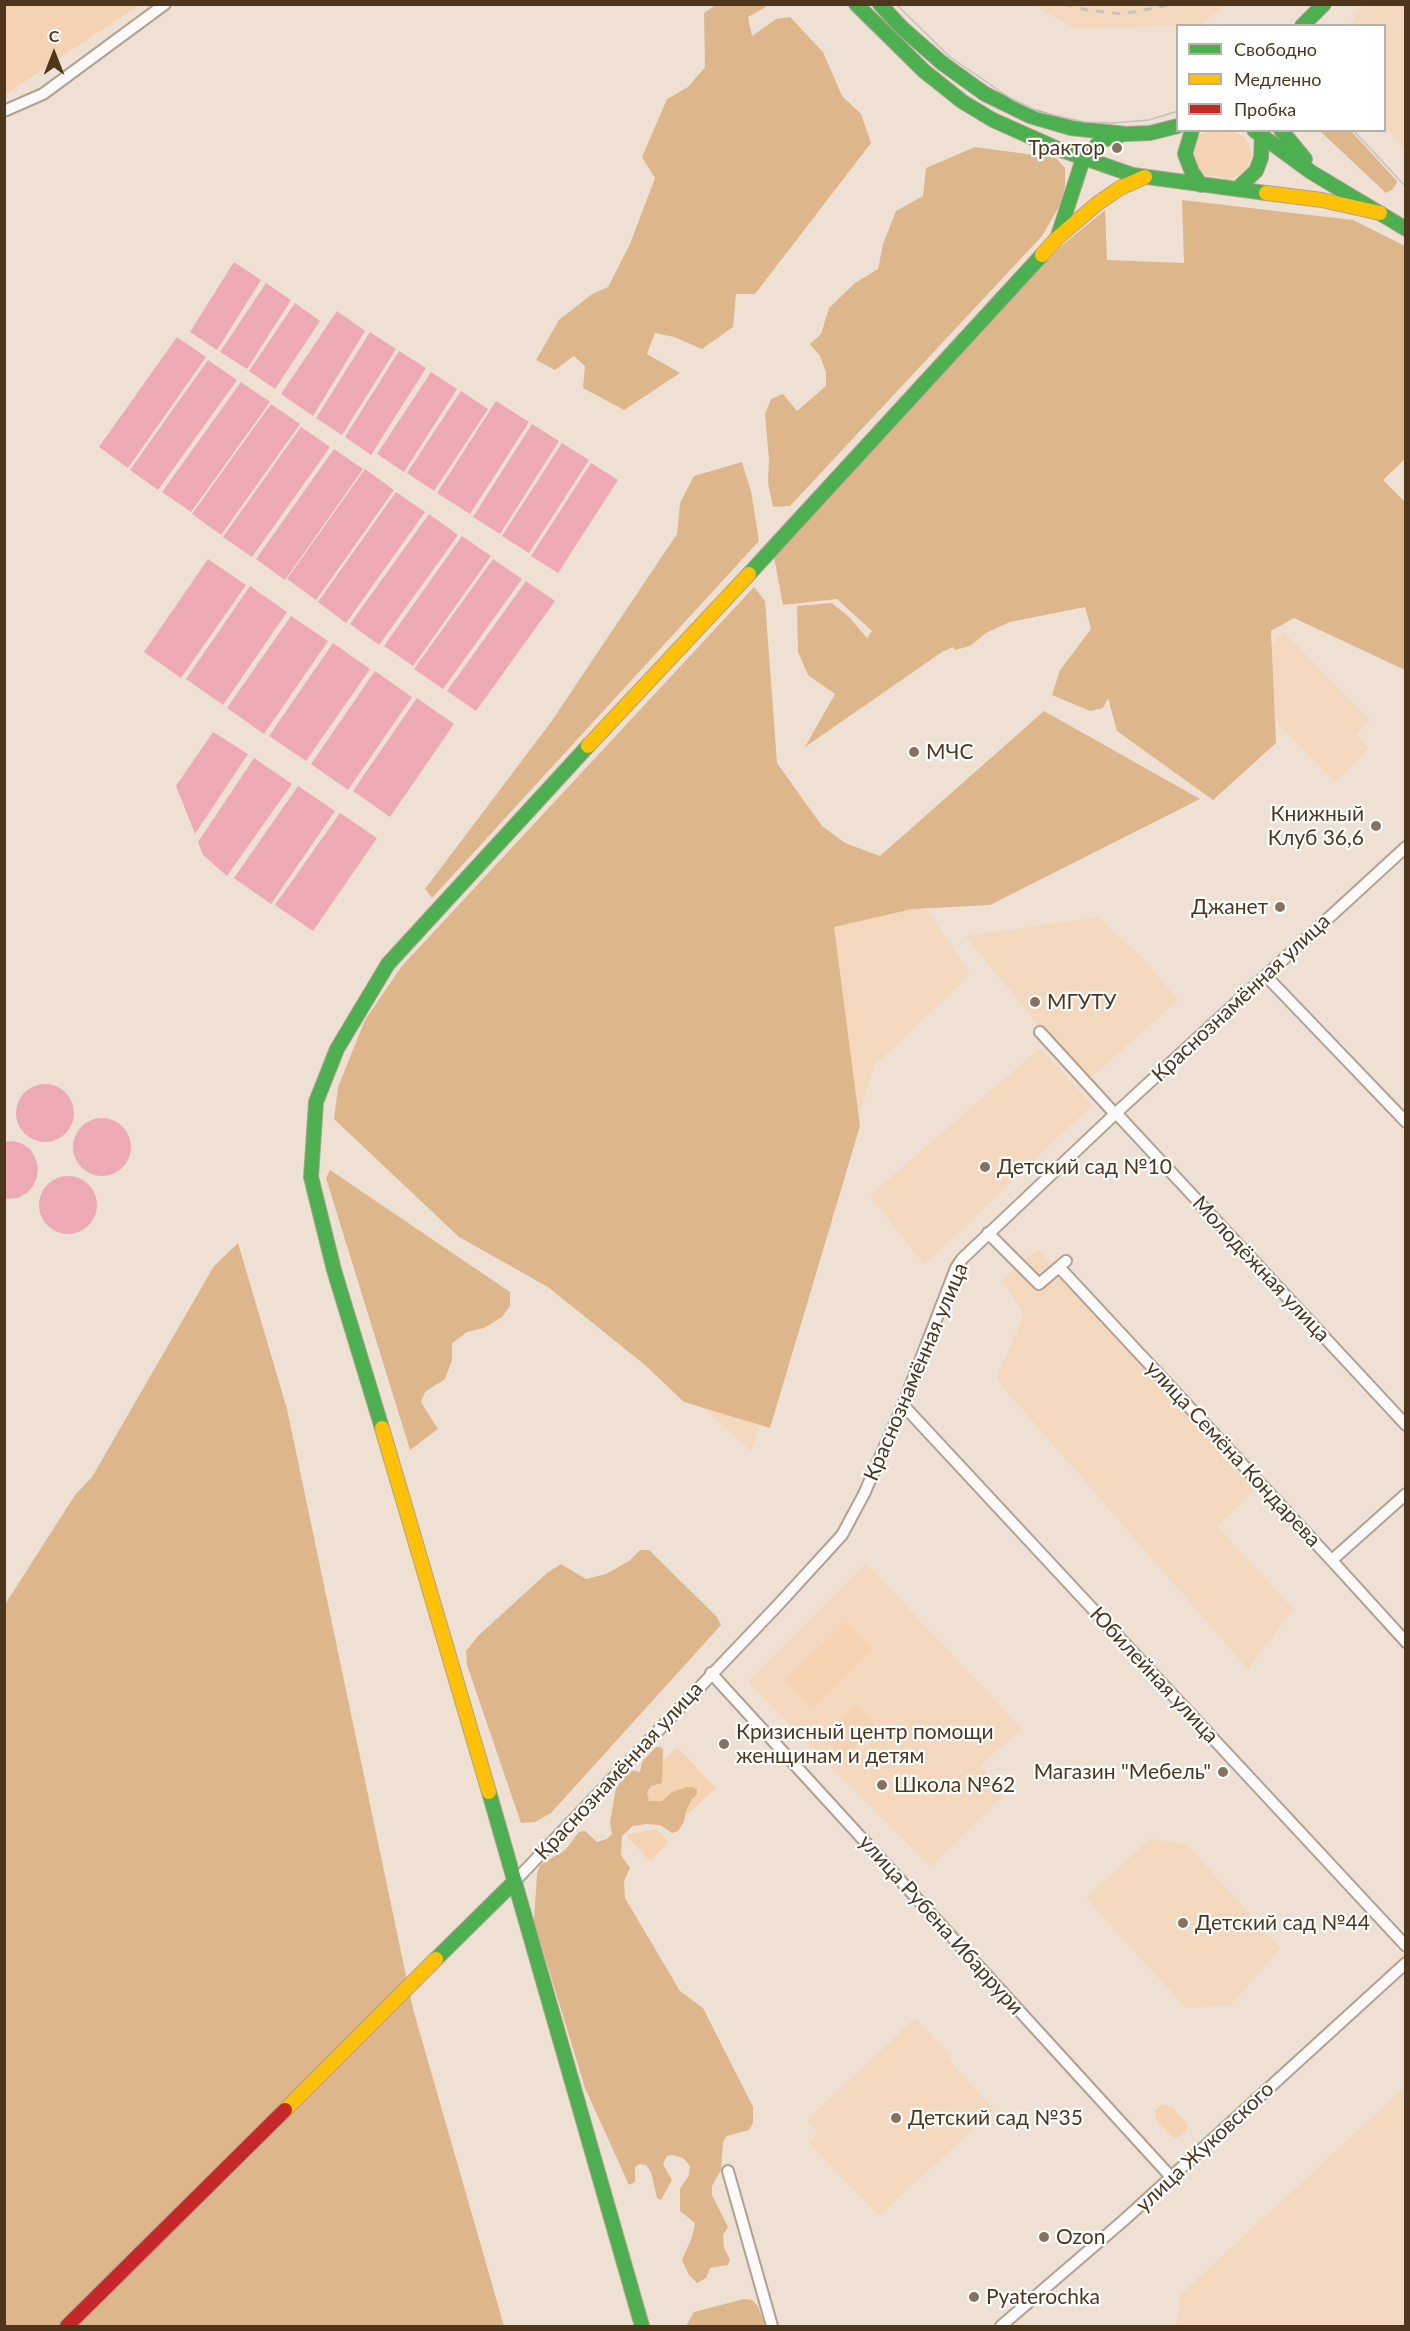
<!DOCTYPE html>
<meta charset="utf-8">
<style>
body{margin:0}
#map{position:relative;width:1410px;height:2331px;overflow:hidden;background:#eee1d4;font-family:Lato,sans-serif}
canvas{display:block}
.frame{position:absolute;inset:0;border:6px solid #4e361d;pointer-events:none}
.legend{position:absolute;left:1176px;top:24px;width:210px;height:108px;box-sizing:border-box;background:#fff;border:2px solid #b8afa5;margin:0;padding:8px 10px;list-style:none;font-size:18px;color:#4e361d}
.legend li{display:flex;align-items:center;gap:12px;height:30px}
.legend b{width:30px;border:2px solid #b8afa5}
.north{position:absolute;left:24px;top:24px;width:60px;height:60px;-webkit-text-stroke:4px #fff;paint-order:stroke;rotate:0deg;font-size:16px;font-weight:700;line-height:24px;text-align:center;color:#4e361d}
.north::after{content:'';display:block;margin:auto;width:21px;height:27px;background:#4e361d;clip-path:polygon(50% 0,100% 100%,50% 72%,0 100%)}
</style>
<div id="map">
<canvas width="1410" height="2331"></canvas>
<div class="frame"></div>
<ul class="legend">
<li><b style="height:8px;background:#4caf50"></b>Свободно</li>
<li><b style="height:8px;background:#ffc107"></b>Медленно</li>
<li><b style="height:8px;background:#c62828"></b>Пробка</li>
</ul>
<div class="north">С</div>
</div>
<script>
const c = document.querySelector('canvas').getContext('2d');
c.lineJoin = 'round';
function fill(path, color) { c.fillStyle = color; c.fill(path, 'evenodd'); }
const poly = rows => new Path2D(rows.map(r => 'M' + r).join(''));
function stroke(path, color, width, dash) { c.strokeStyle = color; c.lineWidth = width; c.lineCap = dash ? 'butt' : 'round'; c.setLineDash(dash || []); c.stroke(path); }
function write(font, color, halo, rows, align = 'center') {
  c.font = font + ' Lato,sans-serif'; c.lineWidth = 4.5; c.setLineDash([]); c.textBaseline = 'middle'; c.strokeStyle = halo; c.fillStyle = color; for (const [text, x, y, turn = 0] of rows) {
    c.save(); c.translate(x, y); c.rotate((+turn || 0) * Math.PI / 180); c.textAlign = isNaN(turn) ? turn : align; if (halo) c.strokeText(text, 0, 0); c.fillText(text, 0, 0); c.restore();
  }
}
fill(poly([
 [1033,5,1225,4,1225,5,1201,25,1075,29],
 [1364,5,1405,5,1405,150,1385,127,1384,26,1350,25,1358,10],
 [1284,632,1370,720,1356,734,1369,748,1335,782,1277,723,1265,651],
 [917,895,970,974,875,1065,751,1451,687,1393,673,937],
 [1098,917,1145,961,1178,1000,1086,1082,965,936],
 [1040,1048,1092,1105,924,1265,870,1195],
 [1038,1249,1258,1488,1217,1526,1293,1609,1248,1669,996,1379,1024,1315,1002,1280],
 [866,1563,1022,1729,980,1765,1006,1793,931,1867,748,1682],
 [1150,1839,1187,1844,1280,1948,1230,2006,1186,2008,1086,1898],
 [915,2018,949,2053,949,2060,994,2110,879,2216,809,2143,818,2133,807,2120],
 [1405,2087,1405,2326,1176,2326,1180,2295]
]), '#f4d8bd');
fill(poly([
 [5,4,139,4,139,5,5,95],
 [1207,131,1233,131,1245,138,1251,149,1251,157,1247,167,1239,175,1230,179,1206,175,1192,166,1192,146,1196,137],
 [846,1622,873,1649,813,1708,786,1681],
 [854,1707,859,1707,875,1726,875,1729,844,1758,825,1738,825,1733],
 [677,1747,716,1788,671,1830,632,1790],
 [656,1829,669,1842,650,1861,625,1835],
 [1162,2104,1172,2107,1187,2123,1188,2129,1181,2136,1175,2138,1172,2136,1156,2120,1155,2111]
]), '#f5d3b2');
fill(poly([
 [716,5,765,5,766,7,748,17,752,36,776,19,790,17,823,52,842,96,861,114,871,143,755,294,736,294,733,327,702,349,674,337,655,333,647,354,680,373,624,410,583,388,585,366,574,356,555,370,536,360,559,320,592,294,608,287,630,244,655,178,642,157,667,99,688,87,705,67,704,13],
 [1320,131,1351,131,1397,181,1397,183,1392,190,1386,193],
 [975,147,1056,158,1065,168,1065,187,1059,207,1042,236,790,506,773,507,768,483,769,460,765,414,771,399,783,394,797,411,826,386,826,372,820,356,810,344,821,334,829,308,855,283,878,269,883,244,896,211,923,196,926,168],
 [1182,200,1353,220,1405,246,1405,459,1383,480,1405,502,1405,670,1294,618,1271,631,1276,743,1213,800,1117,731,1108,698,1103,708,1090,711,1052,695,1060,670,1091,629,1085,607,1010,622,986,633,970,646,955,650,953,647,942,652,805,747,835,694,808,675,798,652,797,606,832,603,849,617,867,638,872,631,837,599,783,605,774,557,1060,247,1105,210,1107,260,1184,263],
 [742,462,751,491,759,541,432,898,425,889,551,722,677,534,680,503,694,476],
 [754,587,765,601,777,763,822,826,845,843,880,856,1044,711,1200,799,990,905,912,909,834,927,860,1126,770,1428,684,1402,645,1365,548,1287,459,1237,334,1119,338,1087,365,1020,402,966],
 [330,1170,510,1292,510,1306,502,1317,484,1328,467,1332,452,1343,452,1360,445,1379,425,1392,421,1402,438,1429,410,1450,326,1178],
 [238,1243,287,1409,413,2009,504,2326,5,2326,4,1606,75,1495,92,1477,214,1266],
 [640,1550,649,1550,717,1617,721,1625,551,1813,535,1822,521,1823,467,1665,466,1651,478,1636,547,1573,561,1564,586,1579,606,1574,629,1561],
 [656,1747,660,1747,663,1749,662,1783,651,1786,647,1792,649,1801,662,1801,672,1792,687,1787,692,1787,697,1789,697,1794,692,1799,686,1811,684,1822,678,1831,672,1833,660,1825,646,1824,633,1826,622,1836,621,1855,630,1868,624,1881,625,1898,680,1991,703,2008,753,2107,753,2123,749,2130,727,2136,723,2142,721,2170,712,2186,712,2195,728,2227,723,2235,724,2248,730,2259,728,2265,710,2268,706,2278,697,2283,689,2275,682,2260,692,2237,695,2223,680,2211,680,2189,689,2175,690,2166,683,2158,673,2155,667,2156,663,2164,672,2180,661,2200,657,2198,651,2172,646,2165,640,2164,635,2167,635,2182,629,2185,585,2088,534,1921,537,1874,540,1865,565,1850,579,1832,585,1831,597,1842,607,1839,612,1834,610,1822,616,1788,630,1770,640,1772,642,1762],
 [744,2299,752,2300,758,2306,765,2326,686,2326,694,2312]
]), '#deb68c');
fill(poly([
 [234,262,261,280,217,350,190,332],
 [266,283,291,300,247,369,220,352],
 [295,303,320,321,275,389,249,371],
 [337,311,365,331,313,416,281,394],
 [370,332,396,349,342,435,316,418],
 [177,337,206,357,128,468,99,447],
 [399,351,426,368,371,455,345,437],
 [208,360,237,380,158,490,130,470],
 [431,372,457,389,404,472,377,454],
 [241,382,270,402,191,512,162,492],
 [461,391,488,409,434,491,407,473],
 [496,401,529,422,470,514,437,493],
 [271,404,300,424,221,535,192,514],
 [532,424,559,441,500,534,473,517],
 [301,427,330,447,252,557,223,537],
 [562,443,589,460,529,553,502,536],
 [334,449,363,469,285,580,256,559],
 [591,463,618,480,558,573,531,556],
 [365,469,394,490,316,600,287,579],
 [396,492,425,512,346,623,318,602],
 [429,514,458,535,379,645,350,624],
 [462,536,491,556,413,666,384,646],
 [208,559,246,585,181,678,144,652],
 [493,559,522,579,443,689,414,669],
 [526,581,555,601,476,711,447,691],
 [250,586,287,612,223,705,186,679],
 [291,616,328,641,264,734,227,708],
 [333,643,370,669,306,761,269,736],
 [375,671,412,697,348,790,311,764],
 [417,698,454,724,390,817,353,791],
 [213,732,248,754,195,834,176,786],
 [254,758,292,784,227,876,203,855,198,842],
 [298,786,335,811,271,904,234,878],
 [340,813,377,838,313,931,275,905],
 '16 1113a29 29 0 1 1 58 0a29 29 0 1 1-58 0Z',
 '73 1147a29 29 0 1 1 58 0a29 29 0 1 1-58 0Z',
 [12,1141,21,1143,30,1149,35,1157,38,1167,37,1177,33,1186,27,1193,18,1198,8,1199,5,1198,5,1142],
 '39 1205a29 29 0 1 1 58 0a29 29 0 1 1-58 0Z'
]), '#edaab4');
const street = poly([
 [4,111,43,94,165,4],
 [1266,976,1406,1122],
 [1040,1032,1115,1114],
 [1116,1113,1406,1425],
 [988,1233,1039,1284,1066,1261],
 [1059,1267,1336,1565,1406,1642],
 [903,1405,1406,1946],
 [1332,1560,1406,1494],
 [711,1673,1171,2177],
 [515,1881,778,1605,842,1535,864,1494,903,1405,956,1268,962,1259,1116,1113,1406,847],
 [728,2171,772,2326],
 [1001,2326,1123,2221,1406,1963]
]);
const fast = poly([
 [856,4,924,71,963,102,993,120,1058,149,1133,175,1266,193],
 [880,4,901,27,942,63,985,94,1030,116,1071,128,1126,134,1150,133,1178,126],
 [1302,26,1324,4],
 [1192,130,1185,154,1192,172,1201,185],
 [1254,130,1311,172,1406,229],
 [1281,130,1305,159],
 [1237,189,1256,171,1261,158,1262,130],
 [1058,236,1083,159,1102,140,1119,136],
 [749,574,1042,255],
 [382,1428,334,1270,311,1177,316,1102,337,1049,388,964,588,746],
 [489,1792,642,2326],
 [436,1959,515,1881]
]);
const slow = poly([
 [1266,193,1322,200,1380,213],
 [1042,255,1057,238,1098,203,1120,188,1145,177],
 [588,746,749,574],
 [382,1428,489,1792],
 [285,2110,436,1959]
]);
const jam = poly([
 [67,2326,285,2110]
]);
stroke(street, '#b2a190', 14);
stroke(fast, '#b2a190', 16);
stroke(slow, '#b2a190', 16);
stroke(jam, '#b2a190', 16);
stroke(street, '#fcfaf9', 10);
stroke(fast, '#4caf50', 14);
stroke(slow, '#ffc107', 14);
stroke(jam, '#c62828', 14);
stroke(poly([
 [896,4,950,57,1013,100,1039,112,1085,122,1113,123,1149,120,1178,111],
 [1353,130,1406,187]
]), '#c6c1bc', 1.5);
stroke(poly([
 [1065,4,1087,10,1123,14,1174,4]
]), '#c6c1bc', 3, [8, 8]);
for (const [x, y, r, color] of [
 [1117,148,6,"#86725d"],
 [914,752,6,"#86725d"],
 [1376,826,6,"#86725d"],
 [1280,907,6,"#86725d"],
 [1035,1002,6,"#86725d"],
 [985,1167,6,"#86725d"],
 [724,1744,6,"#86725d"],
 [1223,1772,6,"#86725d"],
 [882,1785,6,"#86725d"],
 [1183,1923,6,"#86725d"],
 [896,2118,6,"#86725d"],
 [1044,2237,6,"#86725d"],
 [974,2297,6,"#86725d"]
]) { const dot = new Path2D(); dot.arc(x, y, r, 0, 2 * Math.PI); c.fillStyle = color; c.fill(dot); stroke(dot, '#fff', 2); }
write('21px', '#4e361d', '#fff', [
 ["Трактор",1105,148,"right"],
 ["МЧС",926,752],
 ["Книжный",1364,814,"right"],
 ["Клуб 36,6",1364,838,"right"],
 ["Джанет",1268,907,"right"],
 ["МГУТУ",1047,1002],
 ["Детский сад №10",997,1167],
 ["Кризисный центр помощи",736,1732],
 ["женщинам и детям",736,1756],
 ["Магазин \"Мебель\"",1211,1772,"right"],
 ["Школа №62",894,1785],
 ["Детский сад №44",1195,1923],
 ["Детский сад №35",908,2118],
 ["Ozon",1056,2237],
 ["Pyaterochka",986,2297]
], 'left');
write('21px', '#4e361d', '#fff', [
 ["Краснознамённая улица",1241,998,-43],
 ["Молодёжная улица",1261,1269,47],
 ["Краснознамённая улица",916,1372,-67],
 ["улица Семёна Кондарева",1233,1454,47],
 ["Юбилейная улица",1154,1675,47],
 ["Краснознамённая улица",619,1771,-47],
 ["улица Рубена Ибаррури",941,1925,48],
 ["улица Жуковского",1205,2147,-43]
]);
</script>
